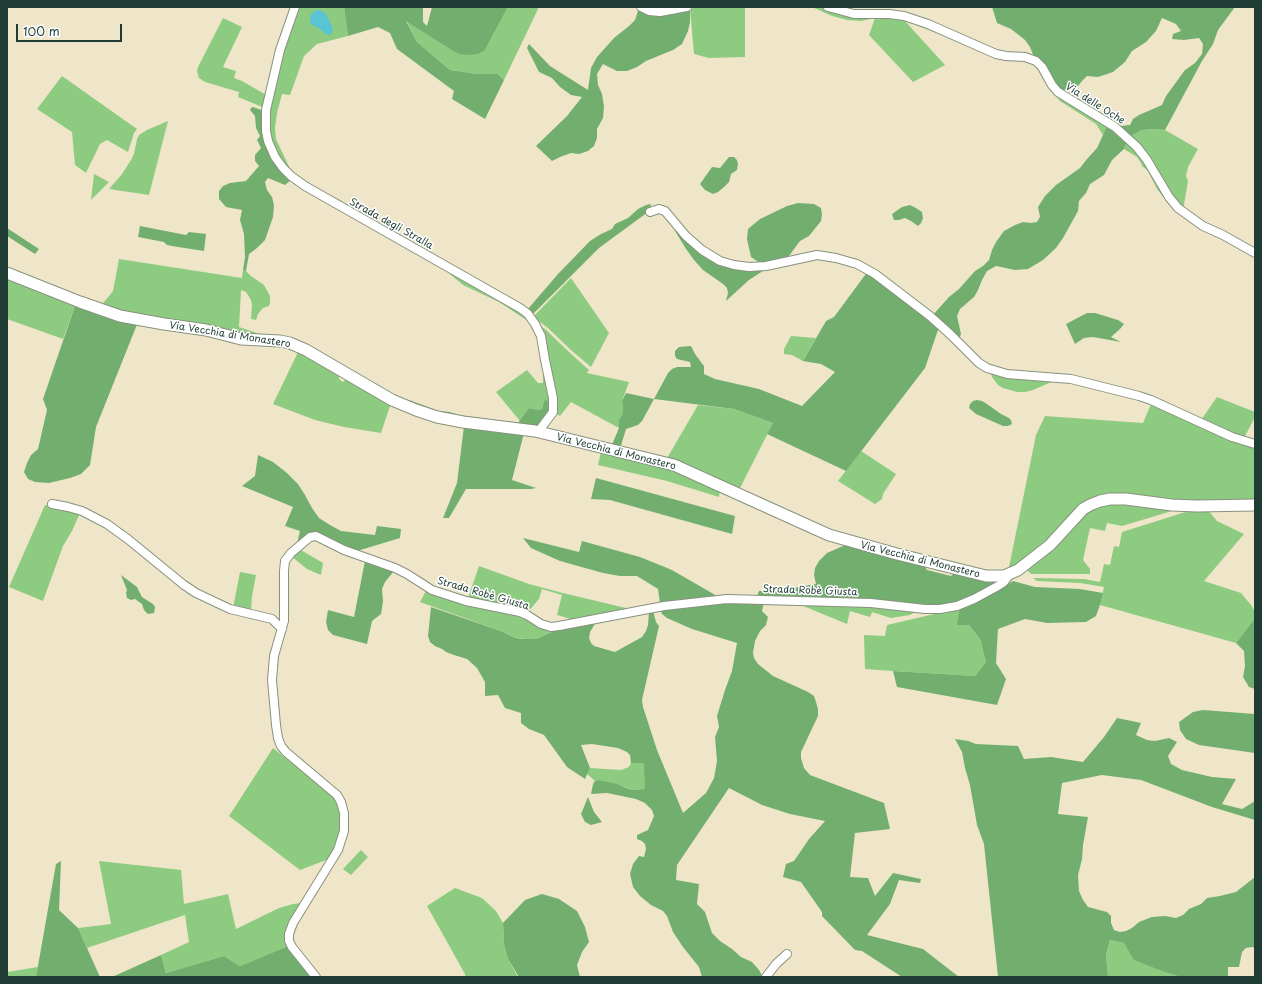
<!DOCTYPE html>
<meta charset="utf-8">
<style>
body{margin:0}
#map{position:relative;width:1262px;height:984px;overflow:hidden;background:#efe6c9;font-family:"Playpen Sans",sans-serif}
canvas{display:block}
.frame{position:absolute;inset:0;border:8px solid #1f3d34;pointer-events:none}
.scale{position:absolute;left:16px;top:24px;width:106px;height:18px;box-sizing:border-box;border:2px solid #1f3d34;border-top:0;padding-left:5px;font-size:12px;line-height:14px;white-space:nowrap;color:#1f3d34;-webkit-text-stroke:3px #fff;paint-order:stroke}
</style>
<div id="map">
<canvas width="1262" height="984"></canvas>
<div class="frame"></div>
<div class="scale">100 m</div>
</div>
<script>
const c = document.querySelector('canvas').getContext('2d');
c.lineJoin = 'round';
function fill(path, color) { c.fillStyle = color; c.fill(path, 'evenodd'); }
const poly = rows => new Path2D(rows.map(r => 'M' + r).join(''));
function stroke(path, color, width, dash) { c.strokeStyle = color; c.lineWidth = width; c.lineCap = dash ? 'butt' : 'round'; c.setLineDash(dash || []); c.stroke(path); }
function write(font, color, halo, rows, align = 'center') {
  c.font = font + ' "Playpen Sans",sans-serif'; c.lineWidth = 3; c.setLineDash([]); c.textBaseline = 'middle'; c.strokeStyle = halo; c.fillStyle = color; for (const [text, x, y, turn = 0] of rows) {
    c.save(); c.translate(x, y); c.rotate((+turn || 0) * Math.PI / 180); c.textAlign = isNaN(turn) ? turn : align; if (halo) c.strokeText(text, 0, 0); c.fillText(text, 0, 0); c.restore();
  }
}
fill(poly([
 [298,7,344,7,348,36,317,44,304,56,290,95,282,94,277,113,275,128,276,139,292,173,318,189,342,201,341,204,306,184,295,177,292,173,285,167,275,152,268,130,268,111,275,81,283,49],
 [508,7,539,7,504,80,498,74,478,74,450,70,417,42,406,20,453,51,485,50],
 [696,7,745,7,745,57,709,58,694,54,690,9],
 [812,7,822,7,854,16,876,16,879,20,881,17,880,16,902,17,932,28,997,56,1007,58,1020,58,1031,60,1040,66,1050,86,1055,93,1107,125,1103,135,1096,124,1060,101,1050,90,1035,65,1029,61,1016,58,1007,59,998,58,983,51,973,48,904,20,945,65,913,82,869,35,875,18,861,21,847,20,832,16],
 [223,18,242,27,223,67,236,71,234,78,242,81,268,96,265,108,238,97,239,92,205,82,199,78,197,71,198,67],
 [62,76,137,129,134,133,128,152,107,140,100,144,86,173,75,165,72,132,37,109],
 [168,121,149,195,109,189,122,174,131,160,134,154,137,139,139,135,147,130],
 [1154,129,1165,130,1198,149,1188,167,1186,176,1188,181,1183,210,1131,136,1142,130],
 [1127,141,1134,147,1173,206,1168,203,1157,189,1148,171,1142,166,1141,163,1137,157,1124,149],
 [94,174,109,182,91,200],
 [119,259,242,278,243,270,246,271,251,276,264,285,270,296,270,302,269,306,263,308,258,314,256,320,251,319,252,305,251,300,246,292,241,290,239,327,257,333,260,335,260,337,100,307,113,291],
 [444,268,518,309,537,329,552,407,545,398,542,409,538,410,529,408,520,421,496,392,527,370,538,383,543,383,543,365,538,338,528,321,499,302,463,285,451,275],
 [7,275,76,303,63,339,7,319],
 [571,278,609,333,591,367,572,351,548,328,533,317],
 [536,323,545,329,569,352,589,370,587,373,629,382,622,401,623,408,622,415,619,420,619,428,571,402,560,416,554,412],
 [791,336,816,338,803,361,792,355,784,354,784,349],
 [299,350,340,373,339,379,343,382,347,378,391,403,381,433,344,427,315,420,273,404],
 [990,371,1056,380,1033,390,1025,392,1017,392,1003,388,998,385,992,377],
 [1217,397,1255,412,1255,417,1244,438,1201,420],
 [1151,404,1255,447,1255,502,1206,504,1106,497,1008,572,1036,435,1045,416,1143,423],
 [698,405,734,409,773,423,739,490,666,460],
 [861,451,896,474,883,494,882,499,875,504,838,481],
 [601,452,667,468,720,490,719,497,667,481,598,465],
 [1108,502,1182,508,1122,526,1107,523,1105,531,1090,528,1083,560,1090,569,1090,574,1031,574,1026,569,1085,512],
 [45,505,59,507,80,513,72,531,63,546,43,601,9,587],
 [1195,509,1207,509,1217,521,1244,534,1204,581,1241,593,1251,605,1255,612,1255,618,1236,643,1100,605,1104,587,1080,583,1037,581,1033,578,1084,579,1100,582,1104,564,1110,565,1114,546,1119,547,1122,532],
 [299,549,323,563,321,575,307,569,291,556],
 [479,566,529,584,563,593,630,609,574,620,557,615,562,595,542,589,539,599,528,612,468,598],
 [240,572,256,575,252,596,251,611,233,608],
 [426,591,457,602,523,617,556,630,537,639,529,640,513,637,501,631,420,602],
 [796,603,877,607,917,611,910,615,891,618,872,612,870,617,850,611,847,624],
 [960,608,969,625,980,639,986,662,975,676,893,671,865,669,864,635,885,636,887,625],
 [273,748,334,797,340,808,341,828,337,843,329,859,300,870,229,816],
 [631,763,645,763,645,789,631,790,625,787,606,782,598,780,595,781,587,774,590,768,621,770,629,767],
 [361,850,368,857,351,875,343,869],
 [99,861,181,870,184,904,228,894,236,929,279,908,293,904,301,903,288,946,240,966,224,956,166,973,161,955,189,942,185,915,87,948,78,928,111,924],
 [455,888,482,898,496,911,503,923,504,944,508,959,518,977,465,977,465,974,427,906],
 [1110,940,1124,943,1135,960,1164,972,1181,977,1108,977,1106,955],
 [38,967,36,977,7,977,7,972]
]), '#8dcb81');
fill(poly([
 [344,7,423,7,423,22,427,26,432,7,508,7,485,50,478,54,470,55,460,54,453,51,406,21,417,42,450,70,478,74,498,74,504,80,485,119,452,99,454,91,397,49,390,33,378,27,348,36],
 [992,7,1235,7,1218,30,1213,44,1202,61,1165,130,1154,129,1142,130,1131,136,1120,126,1130,125,1133,119,1139,115,1162,105,1166,96,1185,70,1195,63,1202,54,1203,44,1199,38,1184,40,1172,39,1173,34,1181,31,1176,24,1162,18,1156,31,1146,42,1132,51,1125,62,1113,72,1098,77,1087,76,1082,81,1078,86,1072,89,1062,90,1059,90,1034,57,1030,47,1025,40,1011,29,997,23],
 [639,8,690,9,690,22,688,31,682,44,673,50,646,61,637,67,627,71,617,71,603,64,597,74,598,85,602,94,604,106,603,118,597,129,597,138,594,146,588,151,579,154,571,153,560,157,552,161,536,146,567,116,582,97,571,95,560,87,552,78,539,72,527,48,529,44,550,66,588,90,591,68,597,57,614,38,629,26,635,20],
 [253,107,264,111,264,129,292,179,285,185,268,178,265,182,267,190,272,197,274,205,273,217,265,240,257,248,249,254,246,271,243,270,245,257,244,234,240,220,242,210,226,207,219,199,219,191,223,186,230,183,246,181,259,166,255,161,255,155,261,148,257,140,260,136,256,128,255,116,250,110,251,108],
 [1107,125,1127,141,1124,149,1112,160,1104,175,1090,184,1086,193,1079,201,1078,211,1063,238,1056,248,1043,260,1028,269,1015,270,996,266,987,271,982,280,978,290,974,297,960,309,957,316,961,334,959,340,932,316,949,297,959,289,975,271,983,266,989,260,992,250,996,242,1004,231,1015,225,1023,222,1031,223,1037,222,1040,217,1038,207,1045,196,1056,185,1080,168,1087,159,1097,148,1103,135],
 [729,157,734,157,737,160,738,164,737,170,731,174,729,182,724,187,718,192,713,194,705,190,700,184,712,167,720,168],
 [798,203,814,204,821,208,822,214,821,221,809,236,800,241,786,260,763,265,751,257,747,239,748,229,760,219,787,206],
 [650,204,651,205,648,212,599,248,532,315,527,310,558,274,590,241,601,234,612,229,615,224,628,218,638,209,646,205],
 [910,205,916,208,922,212,923,218,921,223,918,226,911,221,905,218,899,220,894,220,892,214,902,207],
 [669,221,709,258,769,267,749,280,726,301,728,293,727,288,723,284,703,270,694,260,686,249],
 [140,226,186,235,189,232,206,234,204,251,172,246,167,245,164,242,138,237],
 [7,228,39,249,35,254,7,236],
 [868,271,939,327,925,368,846,471,767,434,773,423,734,409,654,399,642,421,638,425,626,429,620,449,611,447,619,428,619,420,622,415,623,408,622,401,626,393,654,399,668,373,672,369,677,367,691,367,690,362,677,359,675,356,675,351,679,347,691,346,695,354,704,366,704,374,715,379,759,389,802,406,835,372,821,364,803,361,826,321,834,317],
 [76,303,138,322,96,427,90,465,81,474,70,478,49,483,35,482,28,479,24,472,27,463,31,455,38,449,47,410,43,399],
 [1087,313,1095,313,1118,320,1124,324,1120,329,1111,337,1121,342,1093,337,1084,338,1075,344,1066,324],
 [545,398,552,407,538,427,450,416,397,399,409,400,439,411,450,412,459,415,518,423,529,408,538,410,542,409],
 [977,400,982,401,987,404,1001,414,1009,418,1011,420,1012,424,1008,426,1003,426,976,414,969,408,970,404,973,401],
 [464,426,524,433,512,480,536,488,531,489,466,489,449,518,443,518,457,483],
 [258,455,273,462,287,473,298,484,305,495,312,508,319,518,330,525,341,531,375,535,377,526,401,529,400,538,357,551,346,548,322,535,297,544,300,531,285,526,293,507,242,486,255,476],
 [596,478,735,516,732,534,610,500,591,499],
 [523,538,579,552,582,541,640,557,672,570,717,596,660,603,658,589,637,576,620,576,603,573,560,561,531,548],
 [850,545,923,564,927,570,951,576,955,572,1001,580,973,597,952,604,933,606,868,599,757,596,759,591,774,591,791,592,793,588,816,584,814,575,815,568,819,561,827,553,843,546],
 [365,561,394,571,385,582,382,589,383,601,381,614,372,621,367,644,333,635,328,630,326,622,328,610,354,617],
 [121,575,137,587,142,597,153,604,155,607,154,613,148,614,144,610,142,604,135,599,131,600,127,598,126,593,127,590],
 [1013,581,1035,587,1080,589,1103,593,1100,605,1096,616,1086,622,1047,623,1025,619,998,629,996,663,1006,679,997,705,897,687,893,671,975,676,986,662,980,639,969,625,957,625,960,608,987,597],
 [728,602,764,602,762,611,768,617,766,625,760,631,755,641,753,653,754,658,758,664,773,676,808,692,814,696,816,702,818,709,818,716,801,752,801,758,804,768,810,775,884,803,890,829,855,833,850,877,868,878,875,896,893,873,921,879,920,883,899,880,890,904,867,935,923,949,959,977,902,977,862,951,855,950,822,916,822,912,801,882,783,877,786,864,794,861,809,839,825,821,790,814,762,805,729,788,677,865,676,880,699,884,697,904,705,912,712,933,720,941,732,949,741,957,752,962,759,970,763,977,702,977,699,967,683,947,673,932,667,916,663,911,651,905,640,896,633,887,630,874,633,864,639,856,644,857,646,849,645,844,642,841,637,839,637,835,648,830,654,816,652,810,645,803,636,799,607,793,591,794,593,784,595,781,598,780,617,784,631,790,645,789,644,763,631,763,630,755,627,752,618,748,592,744,581,745,590,768,585,779,567,767,544,735,529,729,521,723,521,713,505,708,498,695,485,696,485,682,477,668,467,659,454,655,446,652,442,649,435,646,430,642,428,636,431,607,501,631,513,637,521,639,537,639,556,630,596,622,590,632,589,638,591,643,594,646,615,652,642,637,646,631,648,625,649,611,653,611,656,622,659,626,642,700,643,707,657,750,683,813,706,793,714,778,717,761,715,737,719,727,717,716,725,690,732,671,737,643,692,629,667,618,662,614,660,609],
 [1255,618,1255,689,1249,687,1243,677,1245,666,1244,651,1236,643],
 [1203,710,1255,714,1255,753,1199,745,1186,739,1180,730,1179,722,1193,712],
 [1117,718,1141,723,1136,735,1147,740,1155,741,1169,738,1177,742,1168,756,1171,764,1182,770,1212,777,1236,779,1222,804,1242,809,1255,801,1255,820,1212,807,1141,780,1102,775,1062,783,1058,814,1088,817,1083,845,1082,859,1078,875,1079,891,1083,900,1088,907,1107,912,1111,916,1111,923,1114,930,1120,932,1126,931,1132,928,1139,922,1152,917,1165,916,1176,918,1183,915,1189,909,1201,904,1207,898,1220,896,1236,892,1255,877,1255,948,1252,947,1246,948,1242,952,1239,967,1228,967,1228,977,1181,977,1164,972,1134,960,1124,943,1110,940,1106,955,1108,977,998,977,984,844,977,825,970,785,965,768,962,752,955,739,968,741,976,744,1018,746,1024,759,1051,757,1083,762,1104,737],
 [588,797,594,812,602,822,591,825,585,822,581,814],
 [61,861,59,910,78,928,100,977,36,977,56,864],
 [542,894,559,899,577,911,585,927,589,942,582,952,577,965,580,977,519,977,508,959,504,944,503,923,525,900],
 [288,946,314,977,112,977,161,955,166,973,224,956,240,966]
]), '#72af6f');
fill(poly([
 [317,10,320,10,326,14,332,26,333,31,331,34,329,35,326,34,320,29,311,24,310,22,311,14]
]), '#5ac4d5');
const minor = poly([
 [295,7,280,50,266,110,266,131,268,141,275,157,283,168,291,176,305,186,520,308,528,314,535,324,541,336,545,360,553,398,553,412,538,432],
 [641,7,649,11,660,12,687,7],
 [828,7,854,14,889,14,904,16,928,24,996,54,1006,56,1025,57,1036,61,1042,67,1052,85,1058,92,1115,127,1137,147,1147,160,1169,197,1178,208,1203,226,1223,235,1255,253],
 [650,212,659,209,665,211,686,236,702,250,720,261,734,265,749,267,766,266,817,255,836,258,857,264,875,274,930,316,951,335,979,363,987,368,1007,374,1071,379,1139,396,1151,400,1232,437,1255,444],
 [52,504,68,507,82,511,107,524,129,540,184,585,196,593,230,609,272,619,282,629],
 [316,977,292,947,289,941,289,934,293,923,338,850,344,831,344,813,341,802,337,795,286,752,281,746,278,738,276,725,272,680,274,656,284,621,284,571,285,561,291,553,310,537,316,536,344,550,395,568,407,574,432,590,466,601,520,612,527,615,541,624,551,627,559,626,664,606,727,599,871,603,925,609,940,609,957,606,974,599,998,586,1004,582,1009,575],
 [766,977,776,964,787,954]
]);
const tertiary = poly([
 [7,273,80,302,120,316,164,324,206,330,241,339,280,341,290,343,306,350,392,400,416,410,437,417,463,422,535,431,674,465,829,535,897,554,986,576,1004,576,1018,570,1050,545,1083,509,1090,505,1100,501,1110,499,1126,499,1172,505,1197,506,1255,505]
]);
stroke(minor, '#87927e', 10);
stroke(tertiary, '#87927e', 13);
stroke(minor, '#fff', 8);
stroke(tertiary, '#fff', 11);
write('10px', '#1f3d34', '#fff', [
 ["Via delle Oche",1095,104,32],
 ["Strada degli Stralla",391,224,29],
 ["Via Vecchia di Monastero",230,335,9],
 ["Via Vecchia di Monastero",616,452,14],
 ["Via Vecchia di Monastero",920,560,14],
 ["Strada Robè Giusta",810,591,2],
 ["Strada Robè Giusta",483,594,16]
]);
</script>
